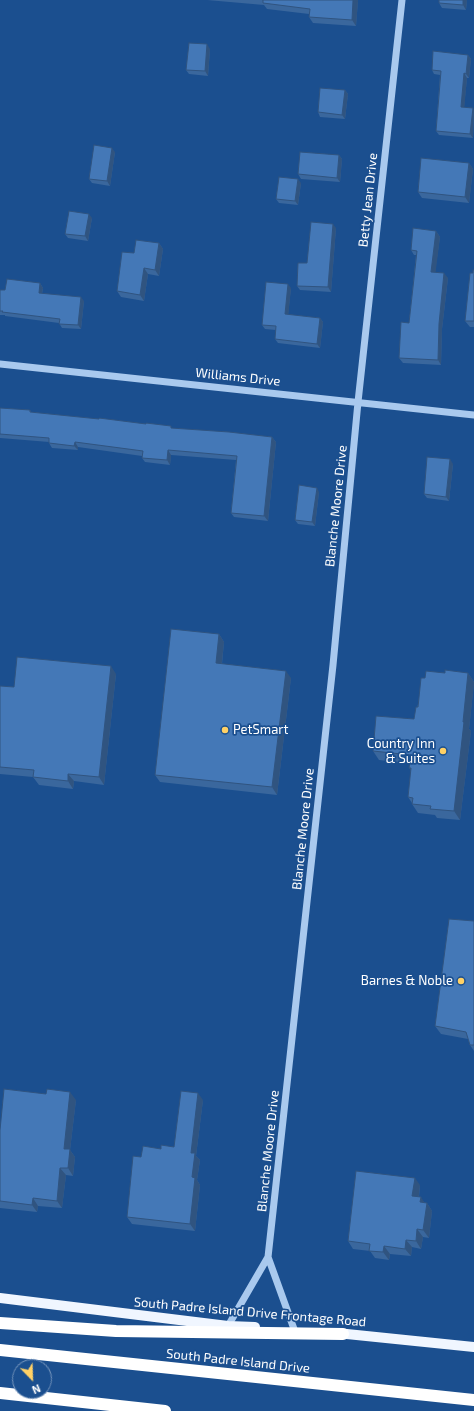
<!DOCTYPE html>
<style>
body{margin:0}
#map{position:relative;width:474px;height:1411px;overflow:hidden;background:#1b4f8f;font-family:"Exo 2",sans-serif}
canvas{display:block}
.north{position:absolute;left:12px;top:1359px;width:40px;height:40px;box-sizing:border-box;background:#1b4f8f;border:1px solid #7695bc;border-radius:50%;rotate:157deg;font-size:11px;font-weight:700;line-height:16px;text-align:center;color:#fff}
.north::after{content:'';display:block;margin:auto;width:14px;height:18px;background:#ffd166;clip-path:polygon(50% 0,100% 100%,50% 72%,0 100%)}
</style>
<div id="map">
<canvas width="474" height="1411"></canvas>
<div class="north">N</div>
</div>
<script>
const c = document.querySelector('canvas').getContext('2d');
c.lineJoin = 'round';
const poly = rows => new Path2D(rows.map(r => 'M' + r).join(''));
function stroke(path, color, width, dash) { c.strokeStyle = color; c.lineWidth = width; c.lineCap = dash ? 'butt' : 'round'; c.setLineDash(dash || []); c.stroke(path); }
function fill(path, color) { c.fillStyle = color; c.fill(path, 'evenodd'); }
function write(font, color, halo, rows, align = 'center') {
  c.font = font + ' "Exo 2",sans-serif'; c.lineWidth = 3.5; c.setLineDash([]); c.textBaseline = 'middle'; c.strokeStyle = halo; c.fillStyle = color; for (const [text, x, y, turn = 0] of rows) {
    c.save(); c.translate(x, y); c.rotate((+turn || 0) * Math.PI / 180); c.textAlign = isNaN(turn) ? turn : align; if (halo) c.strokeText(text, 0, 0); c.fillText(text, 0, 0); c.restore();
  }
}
stroke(poly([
 [0,364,474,415],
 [268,1257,294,1329],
 [228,1326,268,1257,333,665,358,402,402,0]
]), '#a9c9ee', 7);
stroke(poly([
 [0,1298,228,1326,255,1327],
 [337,1333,474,1347]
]), '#f0f6ff', 10);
stroke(poly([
 [0,1323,116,1331,343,1334],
 [0,1350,474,1400],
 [0,1393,165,1411]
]), '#fff', 12);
fill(poly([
 [207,0,358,0,356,26,313,23,309,17,309,14,267,9,264,5],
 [467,0,466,10,442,8,439,3],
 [210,49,208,76,189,74,186,70],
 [468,55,471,59,469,78,467,78,464,107,474,110,473,138,439,135,436,131,440,75,434,74,432,70],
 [345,90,348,94,345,119,320,117,318,112],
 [115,152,110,186,92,183,89,179],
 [339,155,342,159,340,182,301,179,298,174],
 [469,163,473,169,469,203,422,198,418,192],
 [301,183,298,205,279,203,276,199],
 [92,218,88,241,68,238,65,234],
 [336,228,331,292,300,290,297,286,307,263],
 [436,231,440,237,435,272,448,278,442,329,441,365,403,363,399,358,409,323,416,255,414,255,411,250],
 [159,243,163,249,159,276,148,274,144,301,121,297,117,291,134,253],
 [474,270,474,327,470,327,465,321,473,273],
 [40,283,43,288,42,294,84,301,81,329,62,328,59,323,5,316,5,315,0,315,0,290,5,290],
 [291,288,288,315,320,318,323,322,320,348,278,343,275,339,276,330,265,329,262,325],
 [0,408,30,410,31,412,172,428,272,437,276,442,268,521,234,517,231,513,236,460,171,455,170,465,145,462,142,458,142,456,78,447,78,450,52,448,49,443,49,442,0,438],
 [453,464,449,501,427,498,424,494],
 [319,492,315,526,298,524,295,520],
 [219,634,224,642,222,664,291,678,277,795,160,782,155,775],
 [445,673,468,673,474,682,469,729,471,731,460,820,437,818,435,815,418,813,412,804,412,803,408,797,411,770,409,768,410,764,379,760,373,751,414,719,425,678],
 [116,674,104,785,74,781,73,789,39,785,33,777,0,774,0,686,14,687],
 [474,921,474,1051,470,1045,468,1039,441,1034,435,1026],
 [76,1100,70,1150,75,1157,73,1176,66,1175,62,1208,38,1206,37,1212,0,1208,0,1130],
 [203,1100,196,1156,200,1160,197,1180,200,1185,195,1231,132,1224,127,1217,141,1157,161,1149,174,1147],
 [420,1185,419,1197,425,1203,427,1203,432,1211,429,1238,423,1237,421,1249,412,1247,411,1256,390,1254,389,1260,375,1258,370,1251,353,1249,348,1241]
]), '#3a679d');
fill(poly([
 [353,0,358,0,358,1,356,26,352,20],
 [463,0,467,0,466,10,463,5],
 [207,44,210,49,208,76,205,71],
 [468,55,471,59,469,78,466,74],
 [464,73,467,78,464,111,461,107],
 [345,90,348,94,345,119,342,115],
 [473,108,474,110,473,138,470,134],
 [112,148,115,152,110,186,107,181],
 [339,155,342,159,340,182,337,178],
 [469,163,473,169,469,203,465,197],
 [298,179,301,183,298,205,295,201],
 [89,214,92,218,88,241,85,236],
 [333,224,336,228,331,292,328,287],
 [436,231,440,237,435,277,431,272],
 [159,243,163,249,159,276,155,270],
 [144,268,148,274,144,301,140,295],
 [444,273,448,278,442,329,441,365,438,360,439,324],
 [40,283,43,288,41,298,39,293],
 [288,284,291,288,288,318,285,314],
 [81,297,84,301,81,329,78,325],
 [320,318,323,322,320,348,317,344],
 [272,437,276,442,268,521,264,516],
 [75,442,78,447,78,450,74,446],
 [168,450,171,455,170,465,167,460],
 [450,459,453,464,449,501,446,497],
 [317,488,319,492,315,526,312,522],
 [219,634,224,642,221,671,216,663],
 [111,666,116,674,104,785,99,777],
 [286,671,291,678,277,795,272,787],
 [468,673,474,682,474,684,469,729,471,731,460,820,454,811],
 [68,774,74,781,73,789,68,781],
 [70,1092,76,1100,70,1150,75,1157,73,1176,68,1168,64,1149],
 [198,1093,203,1100,196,1156,200,1160,197,1180,200,1185,195,1231,190,1224,191,1153],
 [60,1168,66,1175,62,1208,57,1201],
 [415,1178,420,1185,418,1203,412,1196],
 [421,1197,426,1205,420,1202],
 [33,1198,38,1206,37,1212,32,1205],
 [427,1203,432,1211,429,1238,423,1230],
 [417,1229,423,1237,421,1249,416,1241],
 [406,1240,412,1247,411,1256,405,1249],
 [384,1246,390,1254,389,1260,383,1252]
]), '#305480');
const building = poly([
 [263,0,353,0,352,20,309,17,310,9,263,3,263,0],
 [439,0,463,0,463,5,439,3,439,0],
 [189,43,207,44,205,71,186,70,189,43],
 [433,51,468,55,466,74,464,73,461,107,473,108,470,134,436,131,441,71,432,70,433,51],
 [320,88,345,90,342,115,318,112,320,88],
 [94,145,112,148,107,181,89,179,94,145],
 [300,152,339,155,337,178,298,174,300,152],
 [421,158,469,163,465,197,418,192,421,158],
 [279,177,298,179,295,201,276,199,279,177],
 [69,211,89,214,85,236,65,234,69,211],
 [311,222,333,224,328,287,297,286,298,263,307,263,311,222],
 [413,228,436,231,431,272,444,273,439,324,438,360,399,358,401,322,409,323,417,251,411,250,413,228],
 [136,240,159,243,155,270,144,268,140,295,117,291,122,252,134,253,136,240],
 [473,270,474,270,474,321,465,321,470,273,473,273,473,270],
 [7,279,40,283,39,293,81,297,78,325,59,324,60,319,2,312,3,311,0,311,0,290,5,290,7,279],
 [266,282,288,284,285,314,320,318,317,344,275,339,276,326,262,325,266,282],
 [0,408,30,410,30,412,99,419,99,418,146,424,146,423,171,426,171,428,229,432,272,437,264,516,231,513,237,456,168,450,167,460,142,458,143,451,75,442,74,446,49,443,49,438,0,434,0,408],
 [427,457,450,459,446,497,424,494,427,457],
 [299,485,317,488,312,522,295,520,299,485],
 [171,629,219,634,216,663,286,671,272,787,155,775,171,629],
 [17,657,111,666,99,777,68,774,68,781,33,777,34,770,0,767,0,686,14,687,17,657],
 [445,670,468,673,463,722,464,722,454,811,430,809,431,806,412,804,413,798,408,797,411,768,409,768,411,755,373,751,376,716,414,719,416,707,418,707,421,678,425,678,426,671,445,673,445,670],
 [449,919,474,921,474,1045,470,1045,466,1032,435,1026,449,919],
 [4,1089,46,1094,47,1089,70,1092,64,1149,70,1149,68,1168,60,1168,57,1201,33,1198,32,1205,0,1201,0,1130,4,1089],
 [181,1091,198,1093,191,1153,195,1153,192,1177,195,1178,190,1224,127,1217,133,1156,141,1157,143,1146,161,1149,161,1145,174,1147,181,1091],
 [356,1171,415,1178,412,1196,421,1197,420,1202,427,1203,423,1230,417,1229,416,1241,406,1240,405,1249,384,1246,383,1252,369,1251,370,1244,348,1241,356,1171]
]);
fill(building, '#4478b7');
stroke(building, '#305480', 1);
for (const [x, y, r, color] of [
 [225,730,4,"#ffd166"],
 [443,751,4,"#ffd166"],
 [461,981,4,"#ffd166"]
]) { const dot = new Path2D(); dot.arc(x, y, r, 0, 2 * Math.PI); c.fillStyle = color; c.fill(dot); stroke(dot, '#1b4f8f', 1.5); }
write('13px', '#fff', '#1b4f8f', [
 ["Betty Jean Drive",368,200,-84],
 ["Williams Drive",238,377,6],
 ["Blanche Moore Drive",336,506,-84],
 ["Blanche Moore Drive",303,829,-84],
 ["Blanche Moore Drive",268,1151,-84],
 ["South Padre Island Drive Frontage Road",250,1312,5],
 ["South Padre Island Drive",238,1361,6]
]);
write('13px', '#fff', '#1b4f8f', [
 ["PetSmart",233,730,"left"],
 ["Country Inn",435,744],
 ["& Suites",435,759],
 ["Barnes & Noble",453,981]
], 'right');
</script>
